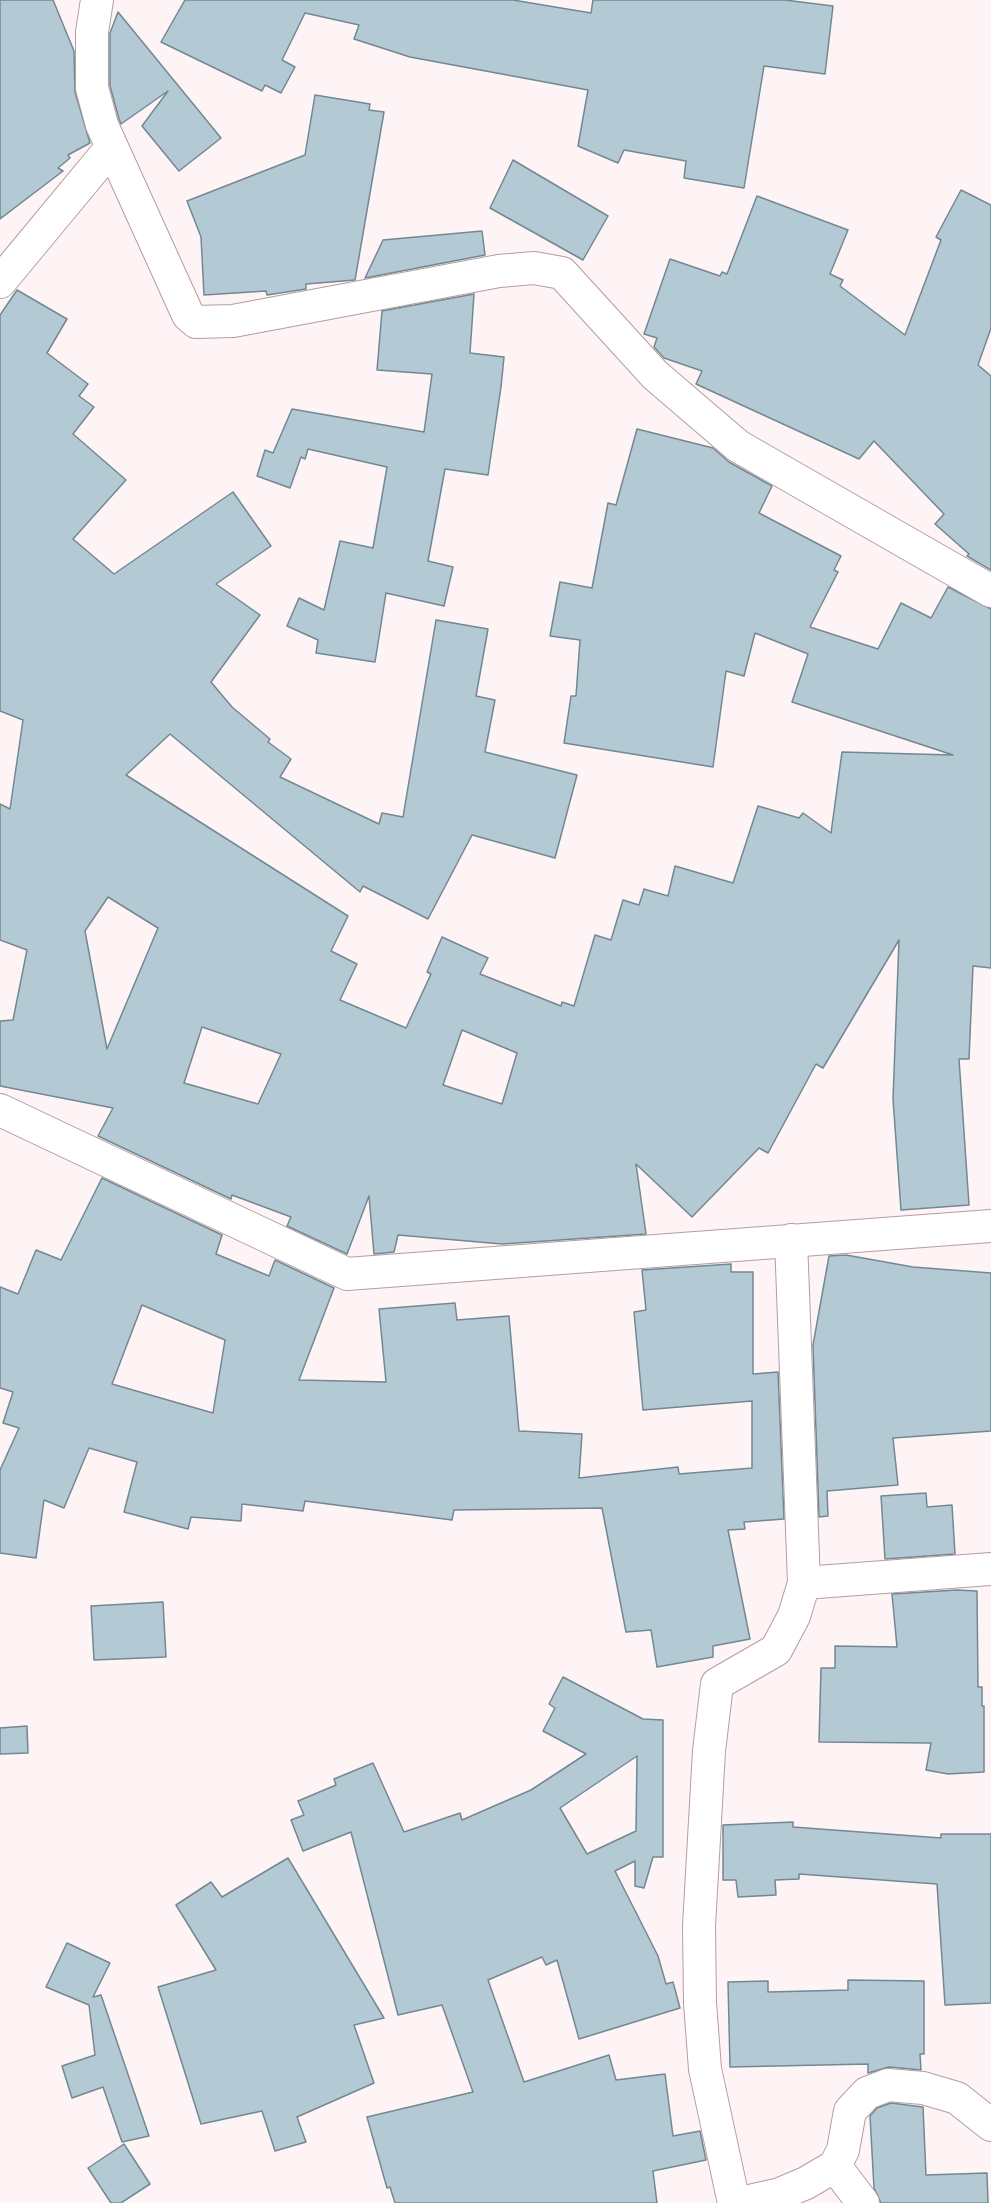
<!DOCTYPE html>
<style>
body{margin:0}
canvas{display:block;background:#fef4f6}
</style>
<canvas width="991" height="2203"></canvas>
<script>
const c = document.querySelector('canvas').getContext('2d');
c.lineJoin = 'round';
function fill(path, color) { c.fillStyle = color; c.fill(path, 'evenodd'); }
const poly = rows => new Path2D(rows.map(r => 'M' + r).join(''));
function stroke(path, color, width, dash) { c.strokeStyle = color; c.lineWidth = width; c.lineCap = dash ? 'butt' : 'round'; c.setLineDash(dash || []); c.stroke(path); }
const building = poly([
 [0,0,53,0,74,51,75,92,90,143,68,155,70,158,58,168,63,171,0,219,0,0],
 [185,0,513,0,591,13,593,0,785,0,833,6,825,74,764,66,744,188,684,178,686,161,624,150,618,163,578,146,588,90,410,57,354,39,359,25,305,13,282,60,295,67,281,93,265,85,262,91,161,42,185,0],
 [118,12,221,138,179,171,142,126,168,91,121,124,119,119,110,86,110,33,118,12],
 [315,95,370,104,369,110,384,112,355,280,306,284,306,289,267,295,266,291,204,295,201,237,187,201,305,155,315,95],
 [513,160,608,216,583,260,490,208,513,160],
 [961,190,991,205,991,328,978,365,991,376,991,570,967,556,969,554,935,524,944,514,874,441,859,459,696,384,702,371,664,358,654,347,657,338,644,334,670,259,720,276,722,272,727,274,757,196,848,230,830,274,843,280,840,286,905,335,941,240,936,237,961,190],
 [482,231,485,255,365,278,383,240,482,231],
 [17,290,67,319,47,353,88,384,79,396,94,407,73,434,126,480,73,539,114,574,233,492,271,546,216,584,260,615,211,682,232,707,270,739,268,742,291,759,280,777,379,824,382,813,403,817,436,620,488,629,476,696,495,700,485,752,577,775,555,858,472,835,428,919,363,886,360,892,170,734,126,775,348,916,331,951,357,964,340,1000,406,1028,431,974,427,972,442,937,488,958,480,974,561,1006,562,1002,574,1006,595,935,611,940,623,900,639,905,644,889,668,896,675,866,733,883,758,806,799,818,803,813,831,833,842,752,953,755,792,702,808,654,755,633,744,676,726,671,713,767,564,743,571,696,576,696,580,640,550,636,560,582,592,588,608,503,616,505,637,429,713,448,729,462,772,486,759,513,841,556,834,570,838,572,810,627,878,649,901,603,931,618,948,587,991,609,991,968,973,966,969,1059,959,1059,969,1205,901,1210,893,1099,899,940,823,1068,816,1064,768,1153,759,1148,692,1217,636,1164,646,1234,502,1244,398,1235,394,1252,374,1254,369,1196,347,1254,287,1226,291,1217,232,1195,231,1199,98,1136,113,1108,0,1086,0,1021,13,1020,27,950,0,940,0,804,10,809,23,720,0,711,0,315,17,290],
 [108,897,158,928,107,1049,85,931,108,897],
 [202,1027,281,1054,258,1104,184,1083,202,1027],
 [462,1030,517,1053,502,1104,443,1085,462,1030],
 [474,294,470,353,504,357,501,387,488,475,445,469,428,561,453,567,444,606,386,593,375,662,316,653,318,640,287,626,299,598,324,610,340,541,373,548,387,467,308,449,305,459,301,457,290,488,257,476,265,450,273,453,292,409,424,432,432,374,377,370,382,311,474,294],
 [102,1178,222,1235,216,1254,269,1276,275,1260,334,1288,299,1380,386,1382,379,1309,455,1303,457,1320,509,1316,519,1431,582,1434,579,1478,678,1467,679,1474,752,1468,752,1401,643,1410,634,1312,646,1310,642,1270,731,1264,731,1272,753,1272,753,1374,778,1372,784,1519,744,1522,745,1529,728,1530,750,1639,713,1646,713,1657,657,1667,651,1630,626,1632,602,1508,454,1510,452,1520,305,1501,303,1511,242,1504,241,1521,191,1517,188,1529,124,1512,137,1462,89,1448,64,1508,44,1500,36,1558,0,1553,0,1470,19,1428,3,1423,13,1392,0,1388,0,1287,18,1294,36,1250,61,1260,102,1178],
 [142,1305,225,1340,213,1413,112,1384,142,1305],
 [846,1255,913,1267,991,1273,991,1431,893,1438,898,1485,827,1491,828,1516,819,1517,813,1345,829,1256,846,1255],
 [926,1493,927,1507,952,1505,955,1554,885,1559,881,1496,926,1493],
 [957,1590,977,1591,978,1687,982,1687,982,1706,984,1706,984,1772,948,1774,926,1770,931,1743,819,1742,821,1668,835,1668,835,1646,897,1647,892,1594,957,1590],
 [163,1602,166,1657,94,1660,91,1606,163,1602],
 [563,1677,643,1719,663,1720,663,1857,653,1857,644,1888,635,1886,635,1861,615,1871,658,1956,666,1984,673,1982,680,2008,579,2039,557,1960,546,1965,542,1957,488,1980,524,2082,609,2055,616,2080,665,2074,673,2136,700,2131,706,2160,653,2171,657,2203,395,2203,390,2187,387,2188,367,2117,473,2092,442,2005,398,2015,351,1832,303,1851,291,1820,304,1815,298,1801,336,1785,334,1779,373,1763,404,1832,460,1813,462,1820,531,1790,586,1754,543,1731,555,1708,549,1704,563,1677],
 [637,1756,636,1831,587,1854,560,1808,637,1756],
 [27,1726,28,1753,0,1754,0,1728,27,1726],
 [793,1822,793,1827,941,1838,941,1834,991,1834,991,2003,945,2005,937,1884,799,1874,799,1879,775,1880,776,1895,738,1897,736,1880,723,1880,723,1825,793,1822],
 [288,1858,384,2018,354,2025,374,2083,297,2117,306,2142,275,2151,262,2111,201,2124,158,1987,216,1970,176,1905,211,1882,222,1897,288,1858],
 [67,1943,110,1963,93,1997,101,1995,149,2136,122,2142,103,2087,72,2098,62,2066,95,2055,89,2005,46,1987,67,1943],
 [848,1980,924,1981,924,2054,920,2054,921,2070,889,2067,868,2073,868,2064,730,2067,728,1982,768,1981,768,1992,848,1990,848,1980],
 [891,2103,923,2107,926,2175,987,2173,988,2203,881,2203,874,2188,870,2116,877,2108,891,2103],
 [124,2144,150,2184,121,2203,111,2203,88,2168,124,2144]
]);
fill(building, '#b3c9d4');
stroke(building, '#738892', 1.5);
const minor = poly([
 [97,0,92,32,92,88,102,125,188,315,196,322,233,321,499,271,534,268,562,273,655,375,738,446,991,591],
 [0,282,111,148],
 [0,1110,347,1274,991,1226],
 [804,1583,991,1569],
 [835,2166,863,2203],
 [734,2203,705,2069,700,2003,699,1926,709,1751,717,1684,776,1650,794,1616,804,1583,791,1240],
 [740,2203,780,2194,806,2183,835,2166,843,2150,850,2111,867,2093,888,2085,923,2088,957,2098,991,2125]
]);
stroke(minor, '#b59da1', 34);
stroke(minor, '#fff', 32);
</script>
